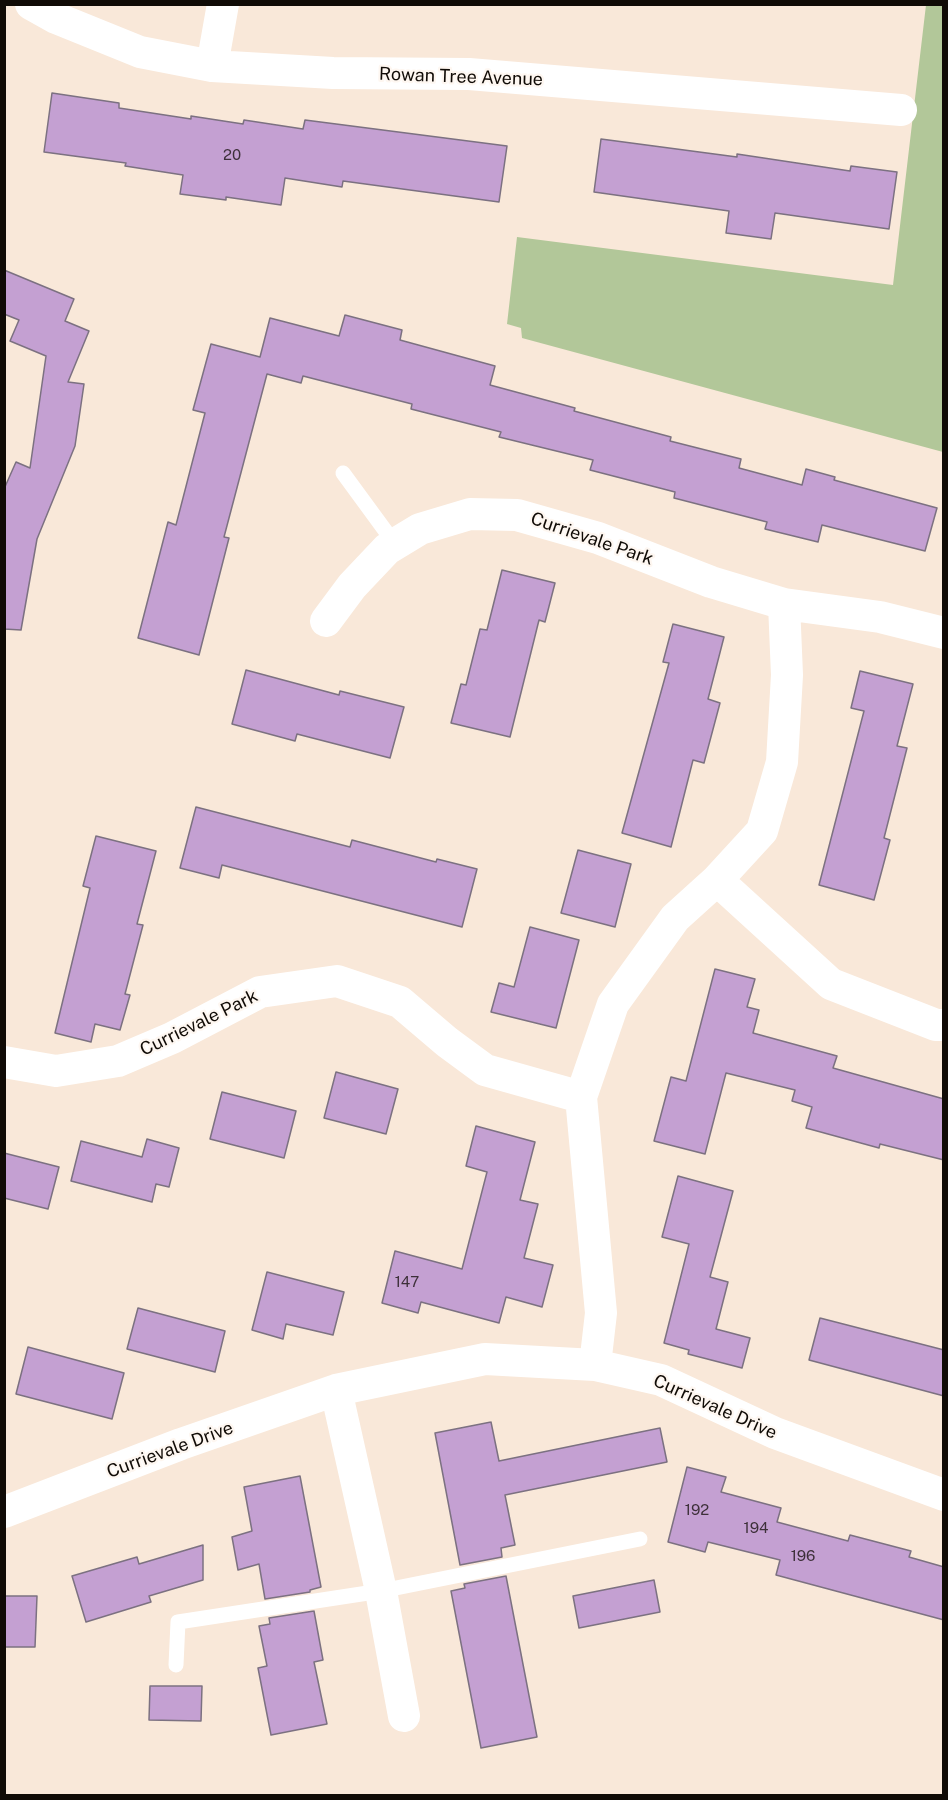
<!DOCTYPE html>
<style>
body{margin:0}
#map{position:relative;width:948px;height:1800px;overflow:hidden;background:#f9e8d9;font-family:"Public Sans",sans-serif}
canvas{display:block}
.frame{position:absolute;inset:0;border:6px solid #100b06;pointer-events:none}
</style>
<div id="map">
<canvas width="948" height="1800"></canvas>
<div class="frame"></div>
</div>
<script>
const c = document.querySelector('canvas').getContext('2d');
c.lineJoin = 'round';
function fill(path, color) { c.fillStyle = color; c.fill(path, 'evenodd'); }
const poly = rows => new Path2D(rows.map(r => 'M' + r).join(''));
function stroke(path, color, width, dash) { c.strokeStyle = color; c.lineWidth = width; c.lineCap = dash ? 'butt' : 'round'; c.setLineDash(dash || []); c.stroke(path); }
function write(font, color, halo, rows, align = 'center') {
  c.font = font + ' "Public Sans",sans-serif'; c.lineWidth = 4.5; c.setLineDash([]); c.textBaseline = 'middle'; c.strokeStyle = halo; c.fillStyle = color; for (const [text, x, y, turn = 0] of rows) {
    c.save(); c.translate(x, y); c.rotate((+turn || 0) * Math.PI / 180); c.textAlign = isNaN(turn) ? turn : align; if (halo) c.strokeText(text, 0, 0); c.fillText(text, 0, 0); c.restore();
  }
}
fill(poly([
 [926,5,943,5,943,452,522,338,521,328,507,324,517,237,893,285]
]), '#b2c799');
const building = poly([
 [52,93,119,103,119,108,191,119,191,116,243,124,244,120,303,129,305,120,507,146,499,202,343,181,342,187,285,178,281,205,226,197,226,200,180,194,183,175,125,166,126,163,44,152,52,93],
 [601,139,737,157,737,154,850,171,851,166,897,172,889,229,775,213,771,239,726,233,729,211,594,192,601,139],
 [4,270,74,299,65,321,89,331,68,382,84,384,75,446,37,539,21,630,4,629,4,489,16,462,30,468,46,356,10,341,19,320,4,314,4,270],
 [345,315,402,330,400,340,495,366,490,385,575,408,574,411,671,437,670,441,741,459,739,468,802,485,806,469,835,477,834,480,937,508,925,551,822,525,818,542,765,529,767,522,674,498,675,492,590,470,593,460,499,437,501,432,411,409,412,404,303,376,301,383,267,374,224,537,229,538,199,655,138,638,168,522,176,525,205,413,193,410,211,344,260,357,270,318,339,336,345,315],
 [502,570,555,583,545,622,539,620,510,737,451,723,461,684,466,685,480,629,487,630,502,570],
 [673,624,724,637,708,699,720,703,704,763,693,760,671,847,622,833,669,663,663,662,673,624],
 [246,670,339,695,340,691,404,707,390,758,297,734,295,741,232,724,246,670],
 [860,671,913,684,897,746,907,748,884,838,890,840,874,900,819,885,864,711,851,708,860,671],
 [196,807,350,847,352,840,436,862,437,859,477,869,462,927,222,865,219,878,180,868,196,807],
 [96,836,156,851,137,924,143,925,125,994,130,995,120,1030,95,1024,91,1042,55,1033,90,888,83,886,96,836],
 [578,850,631,864,615,927,561,913,578,850],
 [530,927,579,940,556,1028,491,1012,499,983,514,987,530,927],
 [715,969,755,979,747,1007,759,1010,753,1033,837,1056,833,1068,944,1099,944,1160,880,1144,879,1148,806,1128,812,1107,792,1101,795,1090,726,1073,705,1154,654,1141,671,1077,686,1081,715,969],
 [336,1072,398,1089,386,1134,324,1118,336,1072],
 [222,1092,296,1111,284,1158,210,1139,222,1092],
 [476,1126,535,1142,520,1200,538,1204,524,1258,553,1265,542,1307,506,1297,499,1323,421,1302,418,1313,382,1303,395,1251,462,1269,487,1172,466,1166,476,1126],
 [147,1139,179,1148,169,1187,156,1184,152,1202,71,1181,81,1141,142,1157,147,1139],
 [4,1153,59,1167,48,1209,4,1198,4,1153],
 [678,1176,733,1191,710,1277,728,1282,716,1329,750,1338,742,1368,688,1354,689,1350,664,1343,689,1244,662,1237,678,1176],
 [267,1272,344,1292,333,1335,286,1324,283,1339,252,1330,267,1272],
 [138,1308,225,1331,215,1372,127,1349,138,1308],
 [820,1318,944,1350,944,1396,809,1360,820,1318],
 [28,1347,124,1373,112,1419,16,1394,28,1347],
 [491,1422,499,1461,660,1428,667,1462,505,1495,515,1545,501,1548,502,1557,460,1565,435,1433,491,1422],
 [687,1467,726,1477,721,1492,781,1508,777,1522,848,1541,850,1535,911,1551,909,1557,944,1567,944,1620,776,1575,780,1560,708,1542,705,1552,668,1542,687,1467],
 [300,1476,321,1587,310,1590,310,1592,265,1599,259,1564,238,1570,232,1537,252,1531,244,1487,300,1476],
 [203,1545,203,1580,149,1596,151,1602,86,1622,72,1576,137,1557,139,1564,203,1545],
 [506,1576,537,1737,481,1748,451,1591,465,1588,464,1584,506,1576],
 [654,1580,660,1612,579,1628,573,1596,654,1580],
 [4,1596,37,1596,35,1647,4,1647,4,1596],
 [314,1611,323,1660,314,1662,327,1724,271,1735,258,1668,267,1666,259,1626,270,1624,269,1618,314,1611],
 [150,1686,202,1686,201,1721,149,1720,150,1686]
]);
fill(building, '#c4a0d2');
stroke(building, '#7c7181', 1.5);
stroke(poly([
 [343,473,395,544],
 [176,1665,178,1622,381,1591,640,1539]
]), '#fff', 15);
stroke(poly([
 [31,4,56,18,140,52,212,66,333,73,469,74,901,110],
 [212,66,223,4],
 [326,621,352,586,387,549,420,529,470,514,517,515,598,538,711,582,784,604,880,617,944,633],
 [717,880,831,984,936,1025,944,1025],
 [4,1062,56,1071,118,1061,172,1038,260,992,337,981,400,1002,447,1042,485,1070,581,1097],
 [595,1365,601,1313,581,1097,613,1004,675,918,717,880,762,831,782,762,787,675,784,604],
 [336,1390,381,1591,404,1716],
 [4,1512,181,1444,336,1390,485,1359,595,1365,661,1380,775,1433,944,1495]
]), '#fff', 32);
write('15px', '#3d3039', null, [
 ["20",232,155],
 ["147",407,1282],
 ["192",697,1510],
 ["194",756,1528],
 ["196",803,1556]
]);
write('18px', '#100b06', '#fef7f1', [
 ["Rowan Tree Avenue",461,77,2],
 ["Currievale Park",592,539,19],
 ["Currievale Park",199,1023,-26],
 ["Currievale Drive",715,1407,24],
 ["Currievale Drive",170,1450,-20]
]);
</script>
